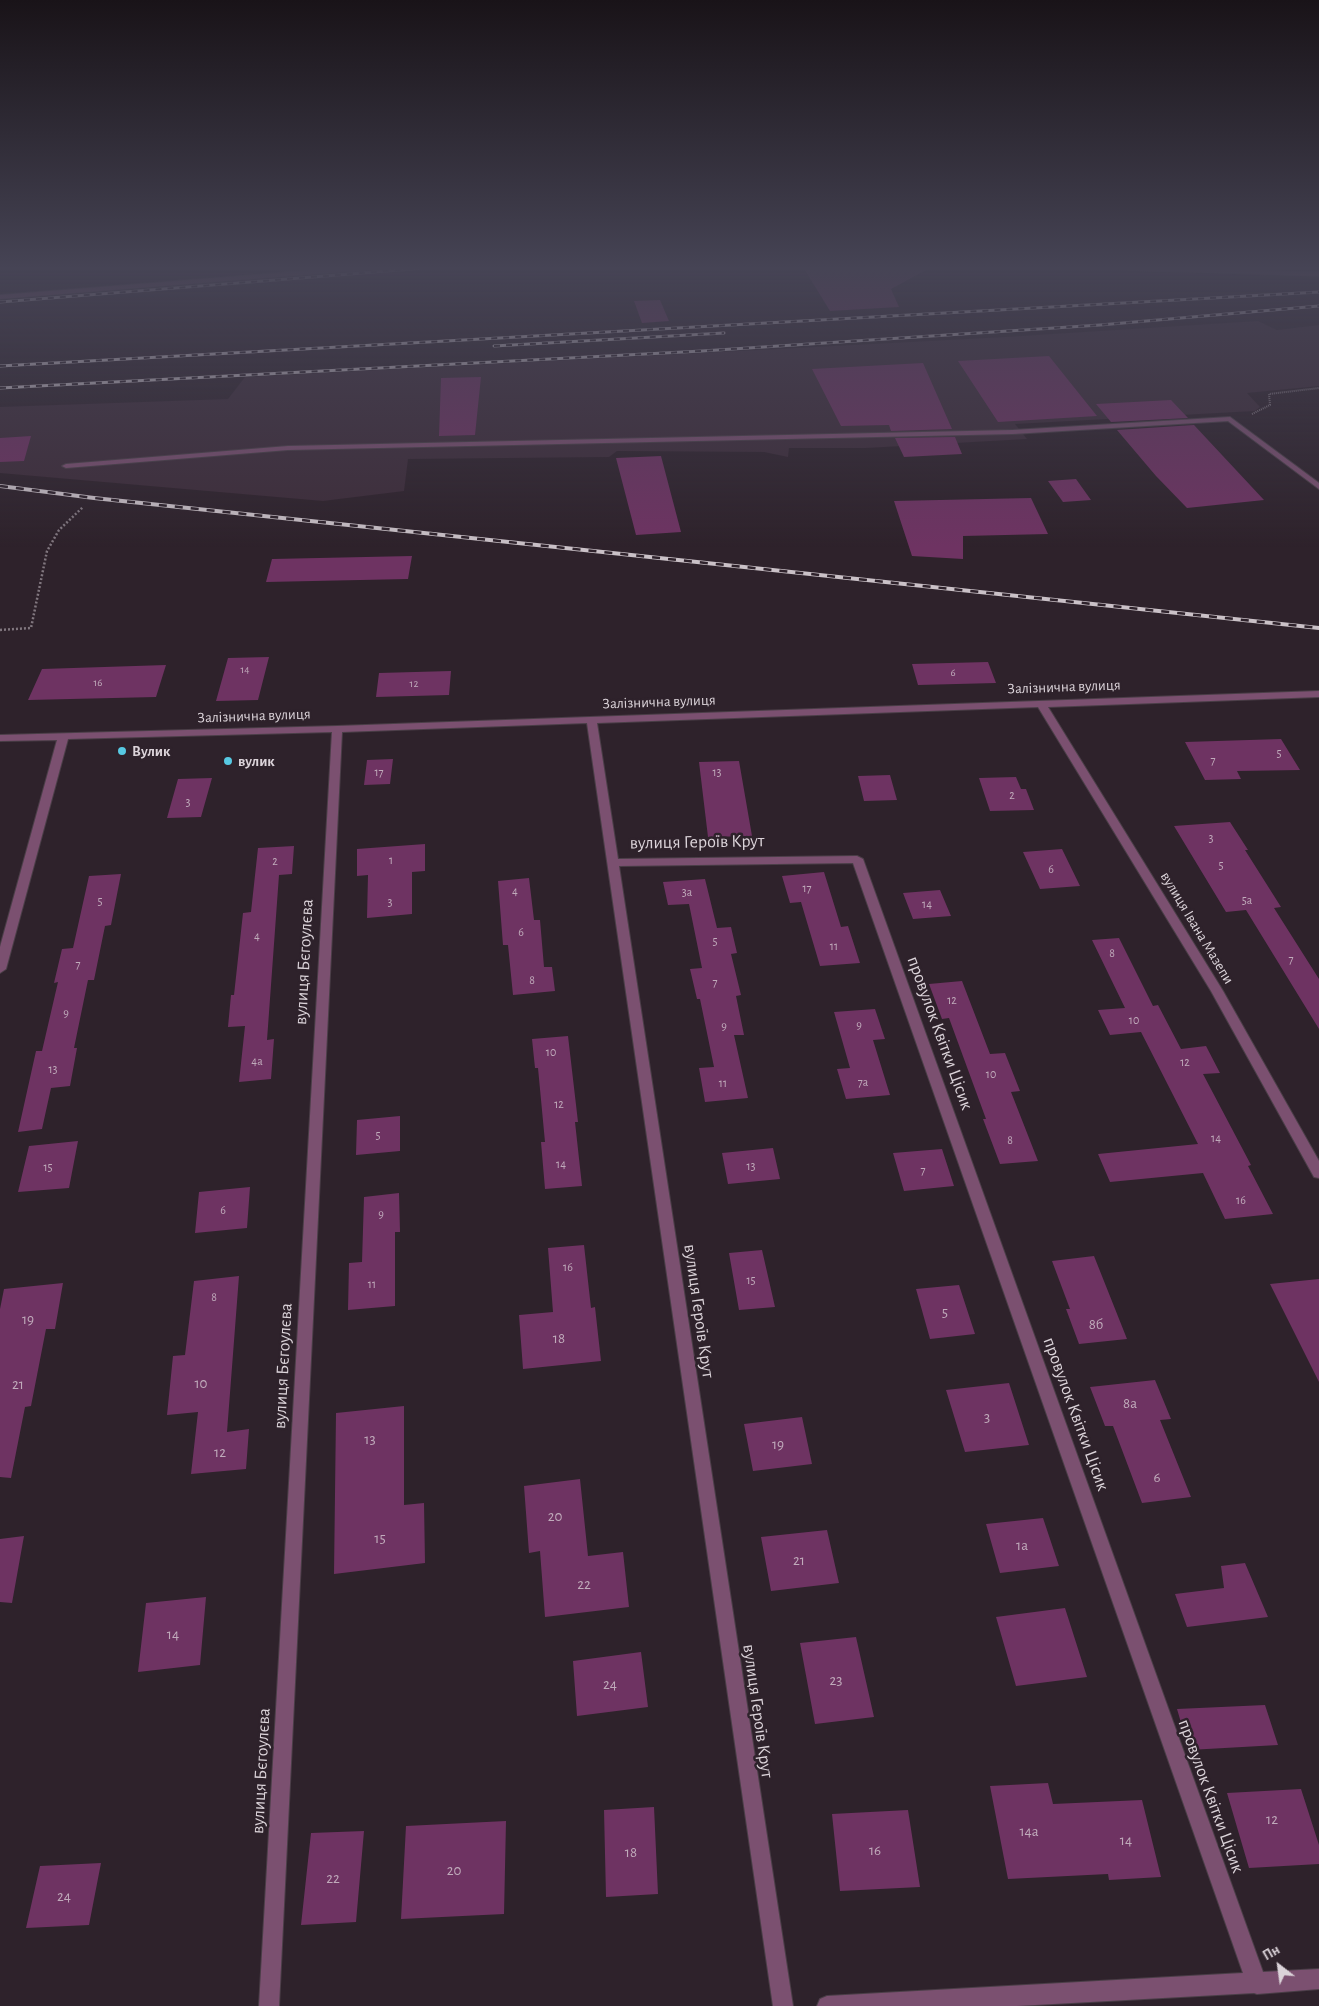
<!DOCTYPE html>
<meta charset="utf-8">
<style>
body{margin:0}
#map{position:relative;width:1319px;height:2006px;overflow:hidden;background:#2e222b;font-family:"Alegreya Sans",sans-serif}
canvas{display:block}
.north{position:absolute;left:1254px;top:1941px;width:50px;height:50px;-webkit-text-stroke:4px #2e222b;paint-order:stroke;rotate:330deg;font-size:14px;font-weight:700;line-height:20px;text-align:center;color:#dbd3d9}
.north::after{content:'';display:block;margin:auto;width:18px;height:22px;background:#dbd3d9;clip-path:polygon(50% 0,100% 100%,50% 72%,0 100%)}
</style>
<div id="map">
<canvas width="1319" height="2006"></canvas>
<div class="north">Пн</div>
</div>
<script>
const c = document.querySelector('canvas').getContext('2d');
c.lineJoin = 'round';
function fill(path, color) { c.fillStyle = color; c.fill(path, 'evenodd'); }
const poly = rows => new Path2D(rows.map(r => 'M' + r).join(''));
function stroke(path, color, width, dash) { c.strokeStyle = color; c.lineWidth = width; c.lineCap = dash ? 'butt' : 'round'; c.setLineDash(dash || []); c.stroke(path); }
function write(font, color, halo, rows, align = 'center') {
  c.font = font + ' "Alegreya Sans",sans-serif'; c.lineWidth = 5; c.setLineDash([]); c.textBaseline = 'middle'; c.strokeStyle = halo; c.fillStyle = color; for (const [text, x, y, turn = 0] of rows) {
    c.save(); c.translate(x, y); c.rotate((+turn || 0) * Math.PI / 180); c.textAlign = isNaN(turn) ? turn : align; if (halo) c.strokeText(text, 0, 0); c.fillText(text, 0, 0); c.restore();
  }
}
fill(poly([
 [1258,321,1277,330,1319,325,1319,386,1247,393,1260,407,1255,411,1015,424,1027,439,866,448,789,448,788,457,764,452,617,451,609,457,408,459,404,491,323,501,0,473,0,407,228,399,245,377,1005,337]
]), '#3d2c39');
fill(poly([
 [803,267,932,267,891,289,899,307,830,311],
 [660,300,669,321,642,323,634,301],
 [1049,356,1097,416,998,422,958,361],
 [923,363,952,429,891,431,889,425,841,426,812,369],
 [481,377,475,435,439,436,441,378],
 [1171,400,1188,418,1111,422,1096,404],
 [1194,425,1264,500,1187,508,1156,476,1117,430],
 [31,436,24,461,0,462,0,438],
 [955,437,962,454,904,457,895,438],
 [661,456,681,532,636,535,616,458],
 [1076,479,1091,500,1063,502,1048,481],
 [1031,498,1048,534,963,536,963,559,912,556,894,501],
 [412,556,408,579,266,582,272,559],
 [269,657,258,700,216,701,228,658],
 [988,662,996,683,918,685,912,664],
 [166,665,156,697,28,700,42,669],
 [451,671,449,695,376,697,379,673],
 [1281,739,1300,770,1237,771,1241,779,1205,780,1185,742],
 [393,759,390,784,364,785,367,760],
 [739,761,752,836,708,837,699,762],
 [890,775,897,800,864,801,858,776],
 [1016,777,1021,789,1026,789,1034,810,990,811,979,778],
 [212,778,201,817,167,818,178,779],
 [1230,822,1248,850,1245,850,1281,907,1274,908,1319,979,1319,1029,1246,910,1226,912,1174,826],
 [425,844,425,871,412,872,412,914,367,918,368,875,357,876,357,849],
 [294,846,292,874,279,875,267,1040,274,1039,271,1079,239,1082,245,1026,228,1027,231,995,234,995,243,913,251,912,258,848],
 [1062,849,1080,886,1040,889,1023,852],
 [824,872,841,927,848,926,860,963,820,966,801,902,790,903,782,876],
 [121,874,111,925,105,926,94,980,88,980,74,1048,77,1048,70,1086,51,1088,42,1129,18,1132,36,1051,42,1051,58,982,54,983,62,949,73,948,89,876],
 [529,878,534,920,540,920,544,967,552,967,555,991,513,995,508,945,503,945,498,881],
 [705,879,717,928,731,927,737,953,731,954,741,995,736,996,744,1035,734,1035,748,1098,705,1102,699,1068,714,1067,700,999,697,999,690,969,702,968,689,904,668,905,663,882],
 [940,890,951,916,913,919,903,893],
 [1119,938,1153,1006,1158,1005,1181,1049,1206,1046,1220,1073,1203,1074,1251,1165,1248,1166,1273,1214,1225,1219,1203,1173,1110,1182,1098,1154,1198,1144,1141,1032,1110,1035,1098,1010,1125,1008,1092,940],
 [962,981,990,1054,1005,1053,1020,1091,1011,1092,1038,1161,1000,1164,983,1119,986,1119,949,1018,942,1019,929,984],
 [875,1009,885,1039,873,1040,890,1095,846,1099,837,1069,850,1068,834,1012],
 [568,1036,578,1122,575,1122,582,1186,545,1189,541,1142,545,1142,538,1068,535,1068,532,1039],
 [400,1116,400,1151,356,1155,357,1120],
 [78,1141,69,1188,18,1192,29,1146],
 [773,1148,780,1179,728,1184,722,1153],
 [942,1149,954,1186,904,1191,893,1153],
 [250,1187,247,1228,195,1233,199,1192],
 [399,1193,400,1232,395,1232,395,1306,348,1310,349,1263,362,1262,364,1197],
 [584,1245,591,1308,595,1307,601,1361,523,1369,519,1315,553,1312,548,1248],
 [762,1250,775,1307,739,1310,729,1253],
 [1094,1256,1127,1339,1079,1344,1066,1309,1070,1309,1052,1261],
 [239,1276,227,1432,249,1429,246,1469,191,1474,198,1412,167,1415,173,1356,185,1355,194,1281],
 [1319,1279,1319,1382,1270,1284],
 [63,1283,55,1329,46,1329,31,1406,25,1407,11,1478,0,1477,0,1309,4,1289],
 [959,1285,975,1334,930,1339,916,1289],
 [1155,1380,1171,1419,1160,1420,1191,1497,1142,1503,1113,1426,1105,1426,1090,1387],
 [1009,1383,1029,1445,965,1452,946,1390],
 [404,1406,404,1505,424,1503,425,1563,334,1574,336,1413],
 [802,1417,812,1464,753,1471,744,1424],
 [580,1479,588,1556,623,1552,629,1607,545,1617,540,1551,529,1553,524,1486],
 [1043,1518,1059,1566,1000,1573,986,1524],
 [827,1530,839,1583,771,1591,761,1537],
 [24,1536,12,1603,0,1602,0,1539],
 [1245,1563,1268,1617,1187,1627,1175,1594,1224,1588,1221,1566],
 [206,1597,200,1665,138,1672,146,1603],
 [1065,1608,1087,1677,1016,1686,996,1617],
 [856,1637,874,1717,815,1724,800,1643],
 [641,1652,648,1707,577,1716,573,1661],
 [1265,1705,1278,1745,1189,1750,1177,1709],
 [1048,1783,1053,1804,1142,1800,1161,1877,1109,1880,1108,1874,1008,1879,990,1786],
 [1301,1789,1319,1845,1319,1864,1249,1868,1227,1793],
 [654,1807,658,1894,606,1897,604,1810],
 [908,1810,920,1887,840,1891,832,1814],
 [506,1821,504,1914,401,1919,406,1826],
 [364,1831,356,1922,301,1925,311,1833],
 [101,1863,89,1925,26,1928,40,1866]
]), '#6e3362');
const minor = poly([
 [354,267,378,267,375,269,0,299,0,295,354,267],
 [1100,267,1319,272,1319,276,1103,269,1100,267],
 [1230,417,1319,483,1319,489,1228,421,1013,434,288,450,66,468,62,466,66,464,288,446,1013,430,1230,417],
 [1319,691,1319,697,1048,707,1223,991,1319,1161,1319,1178,1314,1177,1211,991,1038,707,597,723,618,859,857,856,863,859,1263,1972,1319,1969,1319,1989,1257,1994,1254,1993,1017,2006,817,2006,820,1999,827,1996,1243,1973,853,863,619,866,793,2006,773,2006,587,723,342,732,279,2006,259,2006,332,732,68,739,6,969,0,973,0,947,57,740,0,741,0,735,337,726,1319,691]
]);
stroke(minor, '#4a3e47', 2);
stroke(poly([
 [1252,414,1270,405,1269,394,1319,388]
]), '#81777f', 2, [1, 1]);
stroke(poly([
 [0,630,31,628,47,551,59,530,83,507]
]), '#81777f', 2.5, [2, 2]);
fill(minor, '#7b5070');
const railFar1 = poly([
 [0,302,437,267],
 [494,346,724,333],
 [0,366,1319,292],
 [0,388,702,351,1100,325,1319,306]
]);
const rail = poly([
 [0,486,94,498,1319,628]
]);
stroke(railFar1, '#cac1c7', 3);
stroke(rail, '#cac1c7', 4);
stroke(railFar1, '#2e222b', 2, [6]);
stroke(rail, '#2e222b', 2.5, [8]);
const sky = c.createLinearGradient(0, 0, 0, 548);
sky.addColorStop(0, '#191318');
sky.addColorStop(0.49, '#464455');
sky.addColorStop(1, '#46445500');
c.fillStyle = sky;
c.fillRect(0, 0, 1319, 548);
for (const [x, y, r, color] of [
 [122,751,5,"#57c9e3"],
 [228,761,5,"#57c9e3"]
]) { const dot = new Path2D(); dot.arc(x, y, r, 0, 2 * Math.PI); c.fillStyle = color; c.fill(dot); stroke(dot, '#2e222b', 2); }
write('11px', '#c0abbb', null, [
 ["14",245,670],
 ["6",953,673],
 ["16",98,683],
 ["12",414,684]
]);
write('12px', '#c0abbb', null, [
 ["5",1279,753],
 ["7",1213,760],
 ["17",379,772],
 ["13",717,772],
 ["2",1012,795],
 ["3",188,802],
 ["3",1211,838],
 ["1",391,860],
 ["2",275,861],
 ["5",1221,865],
 ["6",1051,869],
 ["17",807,888],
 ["4",515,891],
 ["3а",687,892],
 ["5а",1247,900],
 ["5",100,901],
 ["3",390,902],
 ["14",927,904],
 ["6",521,932],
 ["4",257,936],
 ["5",715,941],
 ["11",834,946],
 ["8",1112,953],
 ["7",1291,959],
 ["7",78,964],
 ["8",532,980],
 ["7",715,982],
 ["12",952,1000],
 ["9",66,1013],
 ["10",1134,1020],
 ["9",859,1025],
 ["9",724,1026],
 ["10",551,1052],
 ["4а",257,1061],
 ["12",1185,1062],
 ["13",53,1069],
 ["10",991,1074],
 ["7а",863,1082],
 ["11",723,1083],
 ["12",559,1104],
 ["5",378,1135],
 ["14",1216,1138],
 ["8",1010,1140],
 ["14",561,1164],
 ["13",751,1166],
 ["15",48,1167],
 ["7",923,1170],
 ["16",1241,1200],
 ["6",223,1210],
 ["9",381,1214],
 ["16",568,1267],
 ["15",751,1280],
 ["11",372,1284],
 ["8",214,1297]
]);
write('15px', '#dbd3d9', '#2e222b', [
 ["Залізнична вулиця",1064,687,-2],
 ["Залізнична вулиця",659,702,-2],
 ["Залізнична вулиця",254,716,-2],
 ["вулиця Івана Мазепи",1197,928,59]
]);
write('bold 15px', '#dbd3d9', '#2e222b', [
 ["Вулик",132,751],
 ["вулик",238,761]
], 'left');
write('15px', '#c0abbb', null, [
 ["5",945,1312],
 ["19",28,1319],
 ["8б",1096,1324],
 ["18",559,1338],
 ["10",201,1383],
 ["21",18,1384],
 ["8а",1130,1403],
 ["3",987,1417],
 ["13",370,1439],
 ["19",778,1444],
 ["12",220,1452],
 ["6",1157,1477],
 ["20",555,1516],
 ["15",380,1538],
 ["1а",1022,1545],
 ["21",799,1560],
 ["22",584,1584],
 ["14",173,1634],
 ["23",836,1680],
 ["24",610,1684],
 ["12",1272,1819],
 ["14а",1029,1831],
 ["14",1126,1840],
 ["16",875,1850],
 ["18",631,1852],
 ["20",454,1870],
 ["22",333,1878],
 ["24",64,1896]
]);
write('18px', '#dbd3d9', '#2e222b', [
 ["вулиця Героїв Крут",697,842,-1],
 ["вулиця Бєгоулєва",304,962,-87],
 ["провулок Квітки Цісик",940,1033,70],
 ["вулиця Героїв Крут",699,1311,82],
 ["вулиця Бєгоулєва",283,1366,-87],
 ["провулок Квітки Цісик",1076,1414,70],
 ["вулиця Героїв Крут",758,1711,82],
 ["вулиця Бєгоулєва",261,1771,-87],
 ["провулок Квітки Цісик",1211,1796,70]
]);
</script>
